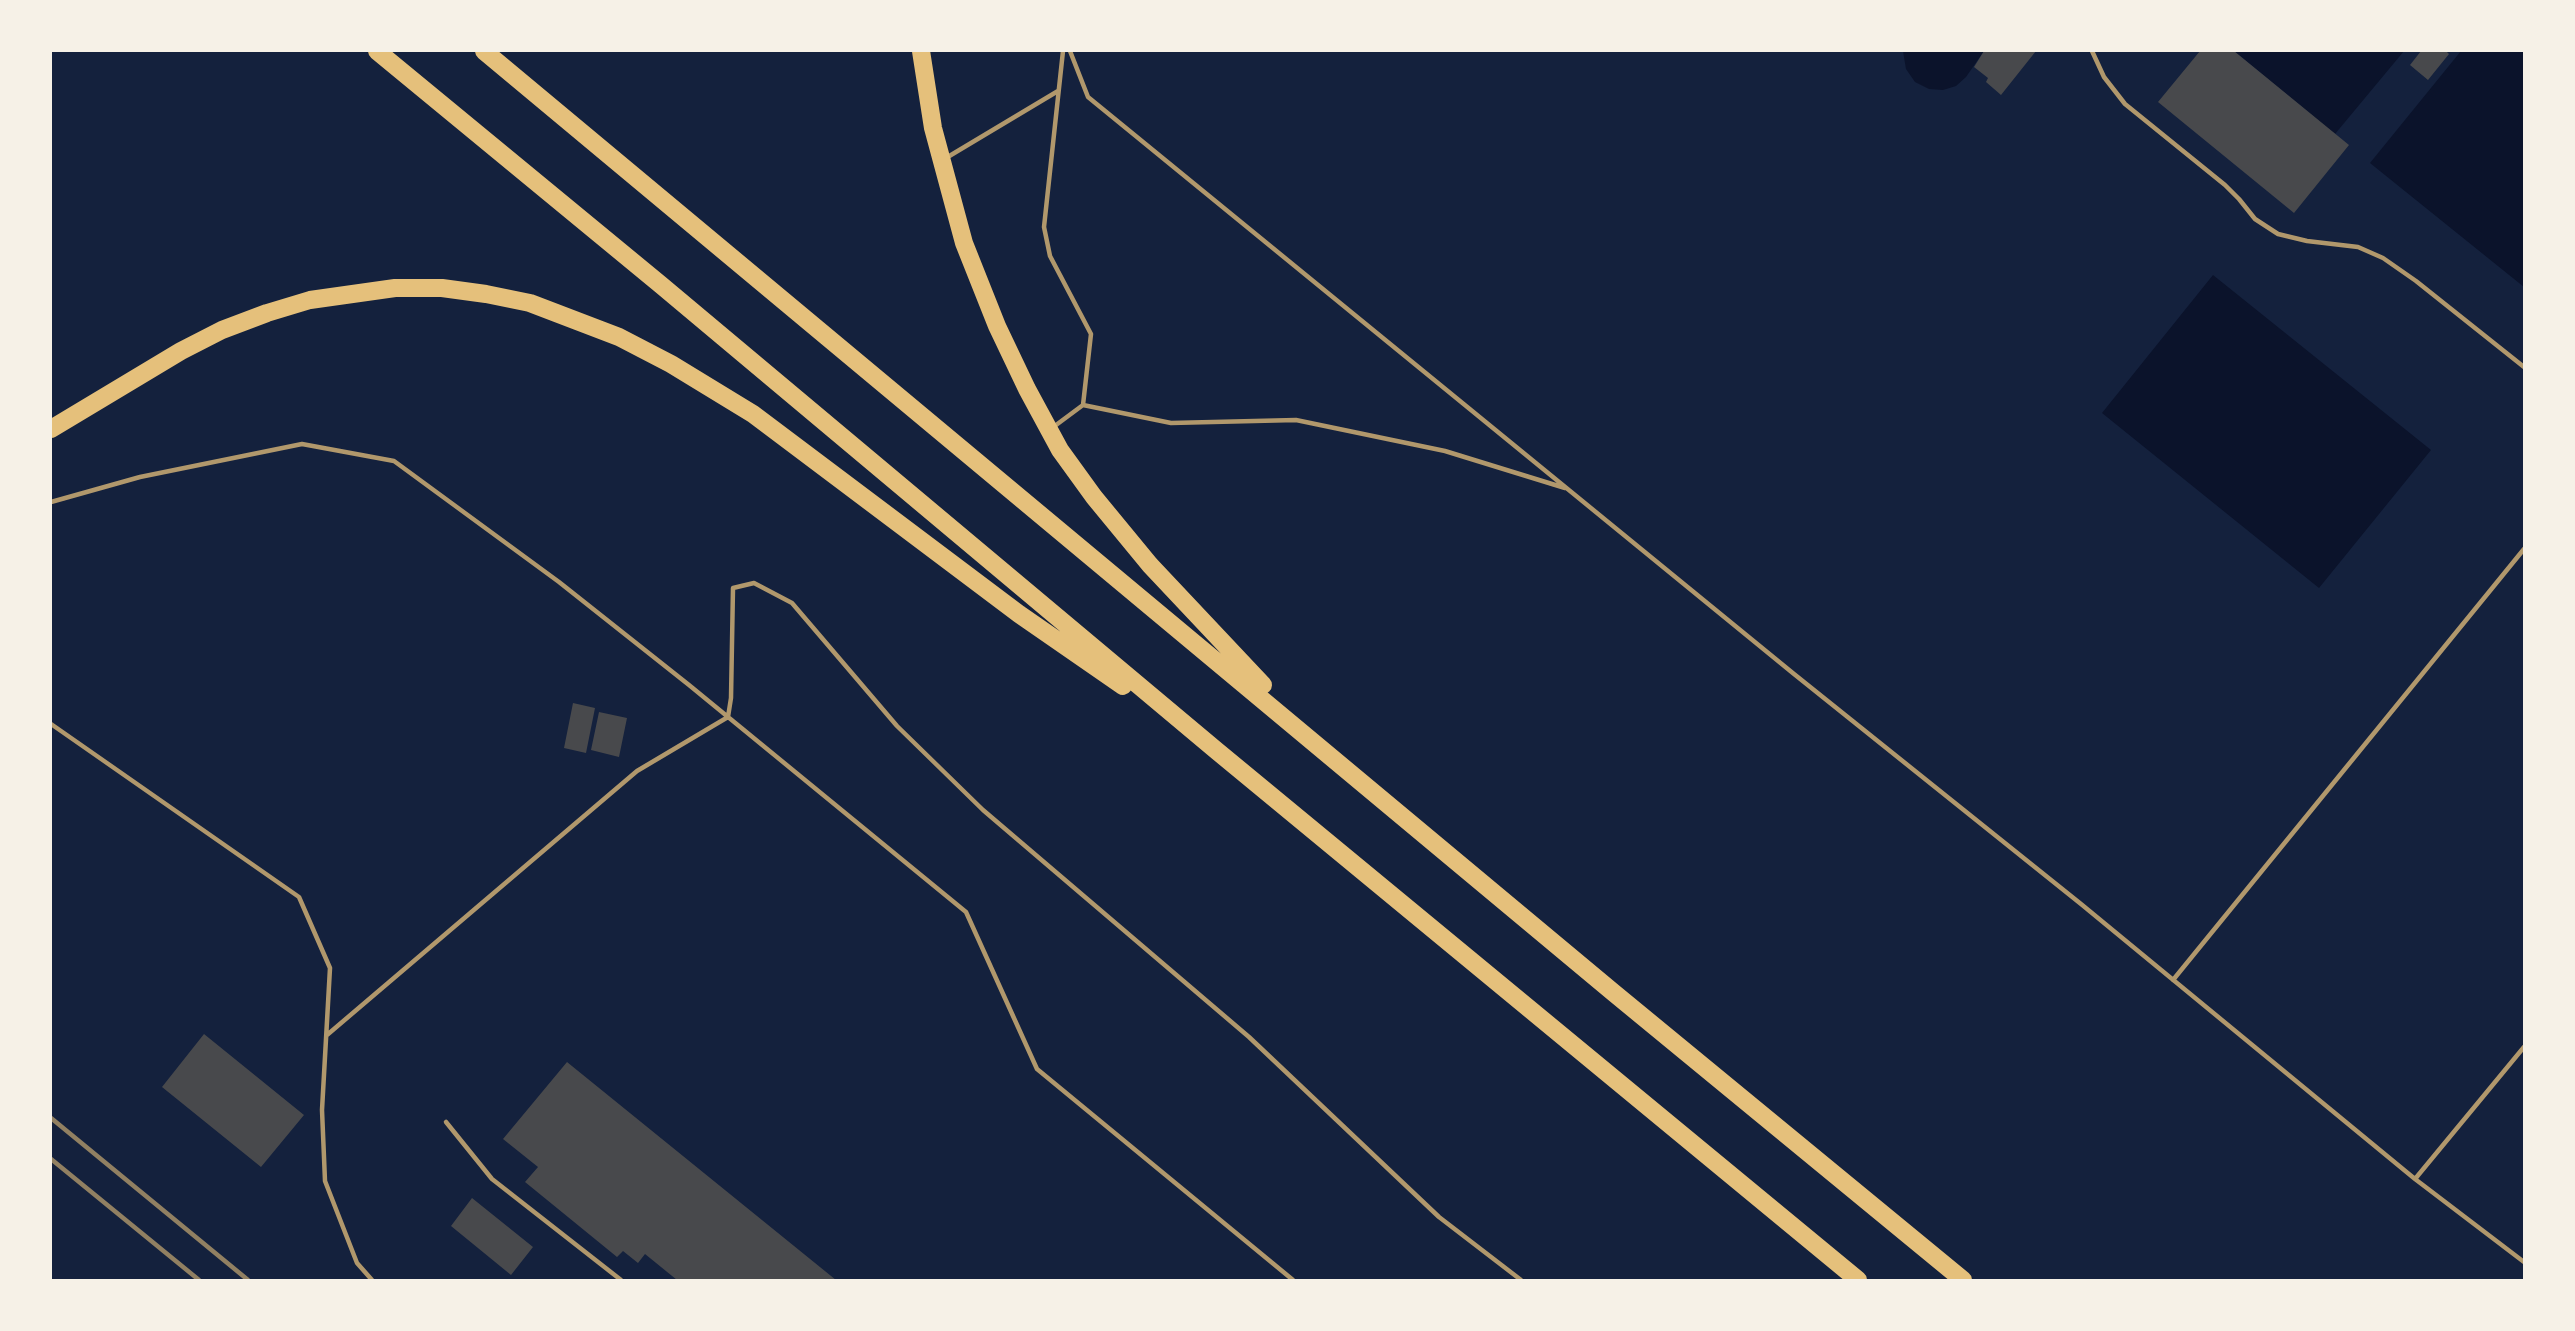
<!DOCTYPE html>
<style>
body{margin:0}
#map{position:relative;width:2575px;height:1331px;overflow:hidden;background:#14213d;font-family:Raleway,sans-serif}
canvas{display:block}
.frame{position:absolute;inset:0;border:52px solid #f6f1e7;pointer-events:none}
</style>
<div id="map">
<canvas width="2575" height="1331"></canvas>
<div class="frame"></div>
</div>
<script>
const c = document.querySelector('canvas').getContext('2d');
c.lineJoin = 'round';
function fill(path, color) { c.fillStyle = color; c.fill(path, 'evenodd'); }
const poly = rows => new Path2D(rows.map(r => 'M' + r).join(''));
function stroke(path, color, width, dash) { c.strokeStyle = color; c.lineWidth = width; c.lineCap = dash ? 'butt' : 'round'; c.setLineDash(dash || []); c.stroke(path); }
fill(poly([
 [1903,51,1984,51,1966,77,1956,86,1943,90,1929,89,1915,82,1906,69],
 [2234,51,2404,51,2335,134],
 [2461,51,2524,51,2524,287,2370,163],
 [2213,275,2431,450,2319,588,2102,413]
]), '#0b132b');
fill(poly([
 [1984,51,2036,51,2001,95,1986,82,1988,78,1974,67],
 [2200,51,2234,51,2349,145,2294,213,2158,102],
 [2421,51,2446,51,2449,54,2428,80,2410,65],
 [573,703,595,708,586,753,564,748],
 [599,712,627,718,619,757,591,750],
 [204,1034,304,1115,261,1167,162,1087],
 [567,1062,836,1280,677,1280,645,1254,638,1263,623,1251,617,1257,525,1182,538,1167,503,1139],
 [472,1198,533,1247,511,1275,451,1226]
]), '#48494c');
stroke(poly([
 [1070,51,1088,97,1794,674,2081,904,2415,1179,2524,1262],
 [2092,51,2104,77,2125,104,2225,185,2239,199,2255,219,2278,234,2307,241,2358,247,2383,258,2416,281,2524,367],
 [946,158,1058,91],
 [1083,405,1171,423,1296,420,1445,451,1565,488],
 [1052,428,1083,405,1091,334,1050,256,1044,227,1063,51],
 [51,502,140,477,302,444,394,461,559,582,689,685,966,912,1037,1069,1293,1280],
 [51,724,299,897,330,968,322,1110,325,1181,357,1263,372,1280],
 [2173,980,2524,549],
 [327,1035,637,771,728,717,731,698,733,588,754,583,792,603,897,726,983,810,1249,1037,1439,1217,1521,1280],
 [446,1122,492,1179,621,1280],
 [2415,1179,2524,1047]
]), '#b1986c', 4.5);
stroke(poly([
 [377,51,661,285,1217,751,1858,1280],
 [484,51,1614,993,1963,1280],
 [921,51,933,128,964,243,997,326,1027,389,1060,450,1094,497,1150,565,1263,685],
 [51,429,181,351,222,330,267,313,310,300,395,288,442,288,486,294,530,303,619,337,671,364,753,414,1019,614,1123,686]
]), '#e5c07b', 18);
stroke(poly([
 [51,1118,248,1280],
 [51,1159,199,1280]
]), '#918062', 4.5);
</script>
